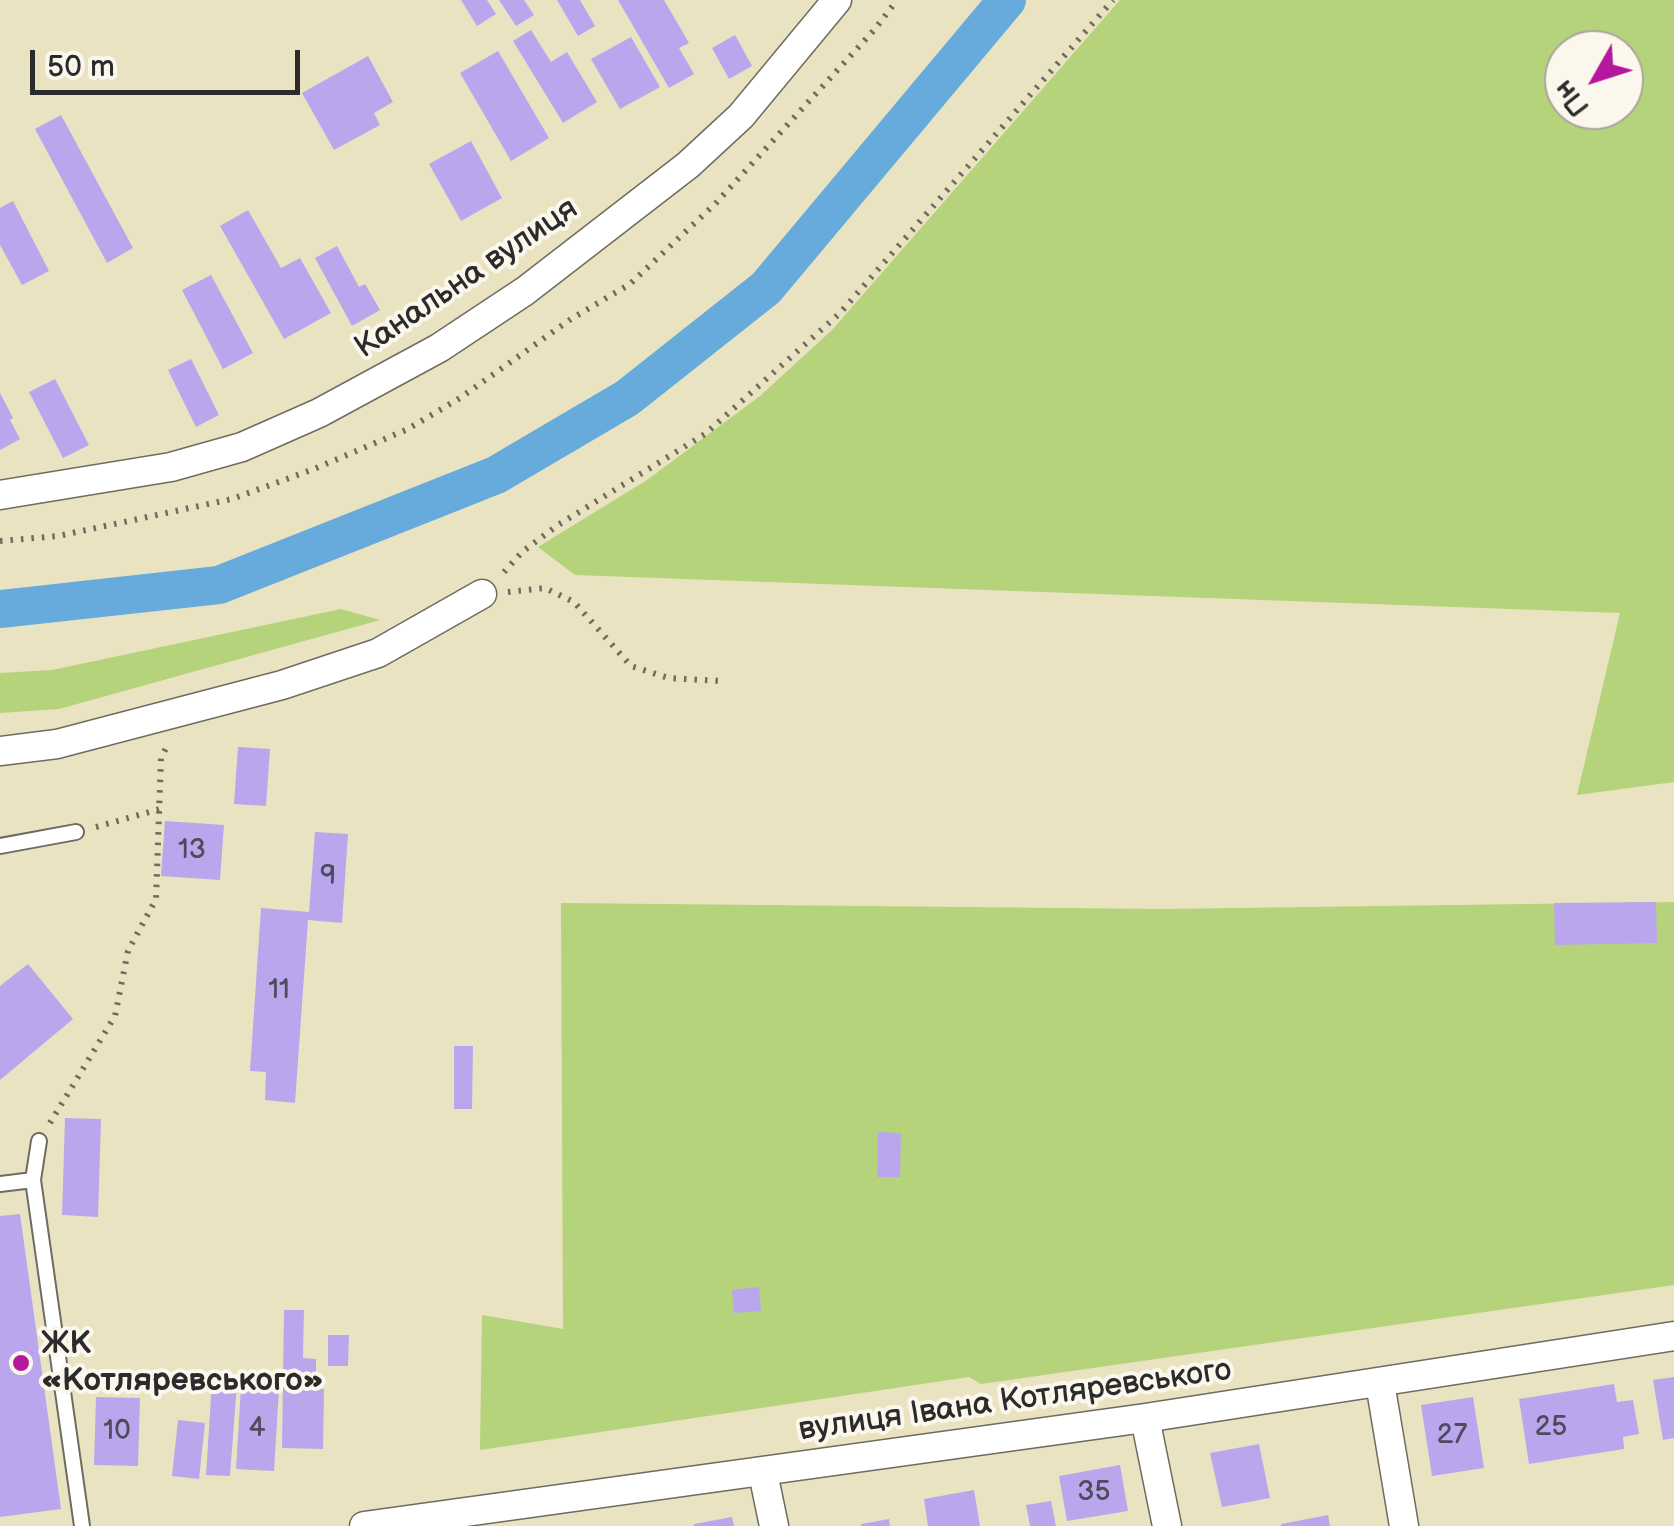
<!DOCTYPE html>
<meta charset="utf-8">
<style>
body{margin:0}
#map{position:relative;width:1674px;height:1526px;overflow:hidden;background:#eae3c1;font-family:"Balsamiq Sans",sans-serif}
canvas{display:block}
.north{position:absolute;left:1544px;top:30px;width:100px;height:100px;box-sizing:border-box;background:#fbf7ec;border:2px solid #a8a59f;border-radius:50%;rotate:231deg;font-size:28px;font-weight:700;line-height:40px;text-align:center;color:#2b2b2b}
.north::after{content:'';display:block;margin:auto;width:35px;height:45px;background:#b5179e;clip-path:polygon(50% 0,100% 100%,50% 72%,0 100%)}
.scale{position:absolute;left:30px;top:50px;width:270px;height:45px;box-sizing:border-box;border:5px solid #2b2b2b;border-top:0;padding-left:12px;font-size:30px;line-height:35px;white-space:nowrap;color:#2b2b2b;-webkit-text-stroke:8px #fbf7ec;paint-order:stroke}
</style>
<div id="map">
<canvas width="1674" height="1526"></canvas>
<div class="north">Пн</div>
<div class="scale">50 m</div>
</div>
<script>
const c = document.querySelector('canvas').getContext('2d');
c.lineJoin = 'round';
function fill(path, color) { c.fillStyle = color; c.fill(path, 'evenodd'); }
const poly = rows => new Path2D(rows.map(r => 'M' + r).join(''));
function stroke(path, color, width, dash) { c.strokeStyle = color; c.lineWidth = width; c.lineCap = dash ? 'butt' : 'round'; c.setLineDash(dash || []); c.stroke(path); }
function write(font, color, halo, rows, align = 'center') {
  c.font = font + ' "Balsamiq Sans",sans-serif'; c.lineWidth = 8; c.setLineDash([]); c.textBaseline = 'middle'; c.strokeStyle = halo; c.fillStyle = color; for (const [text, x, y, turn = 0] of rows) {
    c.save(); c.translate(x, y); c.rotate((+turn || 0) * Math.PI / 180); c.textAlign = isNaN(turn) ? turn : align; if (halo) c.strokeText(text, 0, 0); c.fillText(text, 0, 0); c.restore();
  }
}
fill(poly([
 [1120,0,1674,0,1674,782,1577,795,1620,613,575,575,538,547,647,480,760,396,832,330],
 [1624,50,1624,110,1564,110,1564,50],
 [341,609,380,620,59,709,0,713,0,673,52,670],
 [1674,902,1674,1285,981,1384,969,1377,480,1450,482,1315,563,1329,561,903,1163,909]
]), '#b4d37a');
stroke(poly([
 [0,609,219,585,496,475,627,398,766,288,1007,0]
]), '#67abdc', 38);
fill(poly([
 [461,0,487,0,496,14,477,26],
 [499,0,524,0,534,15,516,26],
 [557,0,580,0,595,26,578,36],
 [618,0,664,0,689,43,679,48,694,74,669,88],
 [531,30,551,62,567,52,597,102,563,123,513,41],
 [735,35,752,66,729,79,712,48],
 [631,37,660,87,620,109,591,59],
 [498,51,549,138,511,161,460,73],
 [368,56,393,102,374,113,380,125,334,150,302,93],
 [61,115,133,248,107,263,35,129],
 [471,141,502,198,461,221,429,164],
 [13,201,49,271,22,285,0,245,0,208],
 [248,210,281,268,300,258,331,313,284,339,220,226],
 [337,246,359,287,365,284,380,310,352,326,315,258],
 [211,275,253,353,223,369,182,290],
 [191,359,219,415,196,427,168,370],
 [55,379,89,445,63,458,29,392],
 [0,393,13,418,10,420,20,439,0,450],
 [238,747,270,749,266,806,234,804],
 [165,821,224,825,220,880,161,876],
 [315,832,348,834,342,923,308,920,295,1103,265,1100,266,1072,250,1071,261,908,309,912],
 [1656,902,1657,943,1555,945,1554,903],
 [28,964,73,1019,0,1080,0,986],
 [454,1046,473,1046,472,1109,454,1109],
 [65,1118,101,1119,98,1217,62,1215],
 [878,1132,901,1133,900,1177,877,1177],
 [20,1214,61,1509,0,1517,0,1216],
 [759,1287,761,1311,734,1313,732,1290],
 [284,1310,304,1310,303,1358,316,1359,316,1389,324,1389,323,1449,282,1448],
 [328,1335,349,1335,348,1366,328,1366],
 [1674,1377,1674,1438,1663,1440,1653,1380],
 [212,1382,237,1383,230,1476,206,1475],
 [1614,1384,1617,1402,1633,1400,1639,1434,1623,1437,1624,1449,1529,1464,1519,1399],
 [241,1387,279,1389,274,1471,236,1469],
 [96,1397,140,1398,138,1466,94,1465],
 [1473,1397,1484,1468,1432,1476,1421,1405],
 [178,1420,205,1423,199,1479,172,1476],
 [1259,1444,1270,1498,1222,1507,1210,1453],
 [1120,1465,1128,1511,1067,1521,1059,1476],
 [974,1490,980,1526,928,1526,924,1499],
 [1051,1501,1056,1526,1030,1526,1026,1505],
 [1328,1515,1330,1526,1281,1526,1281,1524],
 [732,1517,734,1526,694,1526,694,1524],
 [889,1519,890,1526,861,1526,861,1524]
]), '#baa6ed');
const lane = poly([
 [0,846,76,832],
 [33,1180,82,1526],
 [0,1184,33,1180,39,1141]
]);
const street = poly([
 [0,495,171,467,242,447,319,413,439,348,525,291,688,165,741,116,837,0],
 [0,751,57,744,282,685,378,653,482,594],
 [1380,1383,1404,1526],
 [1145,1418,1167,1526],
 [763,1473,774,1526],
 [364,1526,1145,1418,1674,1336]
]);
stroke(lane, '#6e6b60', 18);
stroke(street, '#6e6b60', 31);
stroke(poly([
 [0,541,58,536,232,499,314,469,408,429,460,398,571,319,630,284,716,203,875,29,897,0],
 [504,572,522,552,558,525,705,434,840,313,1113,0],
 [508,592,545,588,574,602,631,666,668,678,721,681],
 [96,827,160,809],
 [50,1123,115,1016,128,951,156,899,161,758,166,748]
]), '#6e6b60', 6, [2.5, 8]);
stroke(lane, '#fff', 14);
stroke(street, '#fff', 28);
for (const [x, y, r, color] of [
 [21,1363,10,"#b5179e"]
]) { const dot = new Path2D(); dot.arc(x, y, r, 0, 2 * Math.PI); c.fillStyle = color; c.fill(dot); stroke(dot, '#fbf7ec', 4); }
write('28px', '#4f4a5c', null, [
 ["13",192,851],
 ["9",328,877],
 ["11",279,991],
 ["25",1551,1428],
 ["4",257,1429],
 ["10",117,1432],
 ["27",1452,1436],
 ["35",1094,1493]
]);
write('32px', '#2b2b2b', '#fbf7ec', [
 ["Канальна вулиця",467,279,-34],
 ["вулиця Івана Котляревського",1015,1401,-8]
]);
write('bold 32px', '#2b2b2b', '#fbf7ec', [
 ["ЖК",41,1345],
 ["«Котляревського»",41,1382]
], 'left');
</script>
